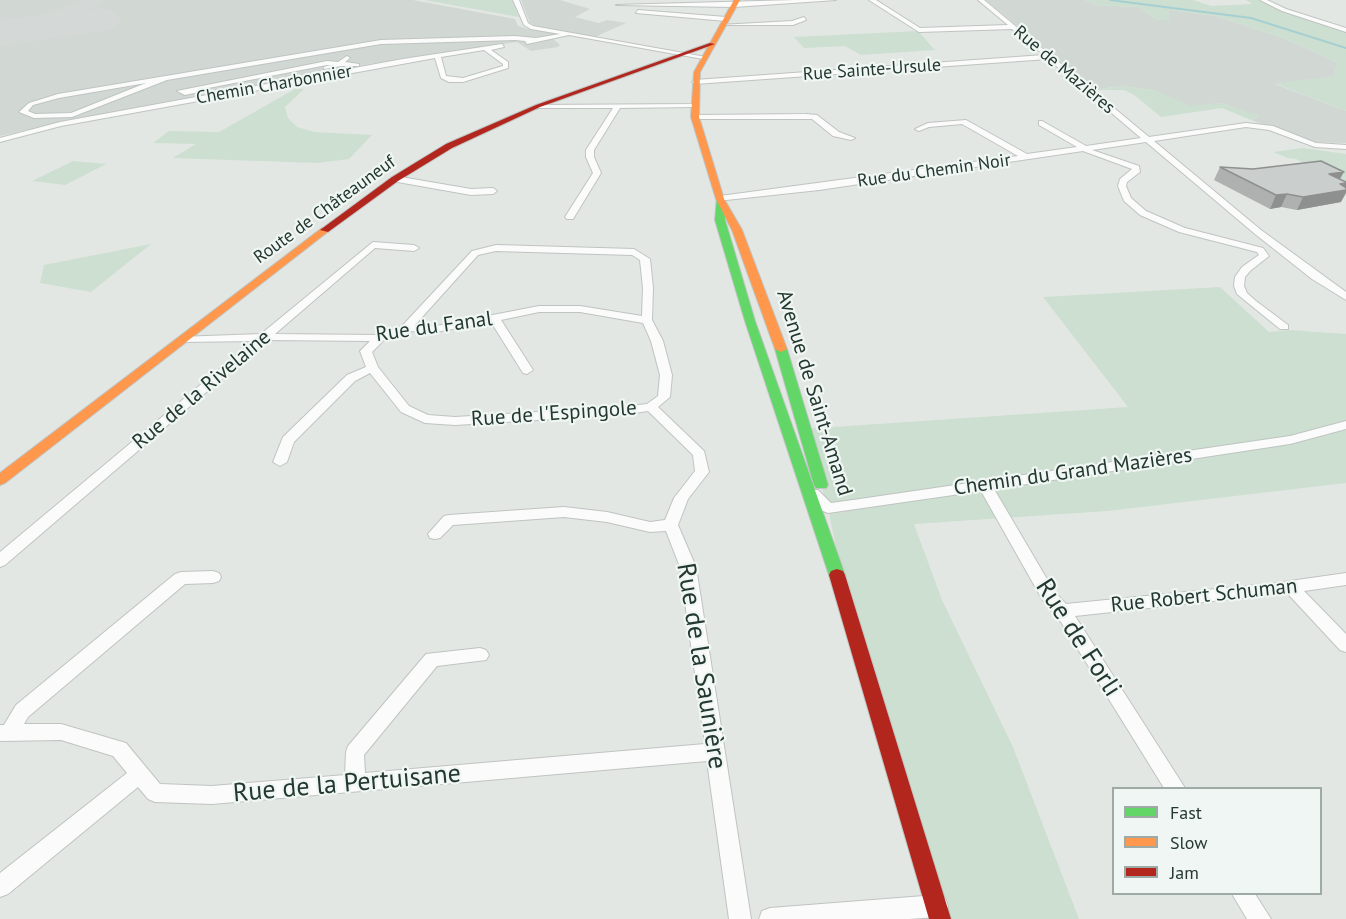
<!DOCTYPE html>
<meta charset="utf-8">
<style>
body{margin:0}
#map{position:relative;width:1346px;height:919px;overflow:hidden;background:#e2e7e4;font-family:"PT Sans",sans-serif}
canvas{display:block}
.legend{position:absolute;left:1112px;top:787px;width:210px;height:108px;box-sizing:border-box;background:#f0f6f3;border:2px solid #9eaaa5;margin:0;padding:8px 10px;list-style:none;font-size:18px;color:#233830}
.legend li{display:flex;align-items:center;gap:12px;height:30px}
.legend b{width:30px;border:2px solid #9eaaa5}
</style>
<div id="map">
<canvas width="1346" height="919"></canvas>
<ul class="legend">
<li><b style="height:8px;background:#63d668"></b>Fast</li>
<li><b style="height:8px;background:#ff974d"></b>Slow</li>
<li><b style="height:8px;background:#b3261e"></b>Jam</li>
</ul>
</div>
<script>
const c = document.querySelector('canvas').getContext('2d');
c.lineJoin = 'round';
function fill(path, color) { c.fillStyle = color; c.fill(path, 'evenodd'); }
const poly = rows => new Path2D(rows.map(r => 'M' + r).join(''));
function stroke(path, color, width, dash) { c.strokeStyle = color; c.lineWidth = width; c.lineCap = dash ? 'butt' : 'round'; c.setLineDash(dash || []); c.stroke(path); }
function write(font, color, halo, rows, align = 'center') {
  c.font = font + ' "PT Sans",sans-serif'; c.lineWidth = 4.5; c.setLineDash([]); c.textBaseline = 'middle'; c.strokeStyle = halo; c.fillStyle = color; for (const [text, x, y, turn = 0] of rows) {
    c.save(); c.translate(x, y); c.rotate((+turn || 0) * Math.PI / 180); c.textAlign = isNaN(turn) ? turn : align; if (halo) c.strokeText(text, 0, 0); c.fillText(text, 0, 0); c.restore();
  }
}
fill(poly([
 [0,0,413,0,515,19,518,26,528,29,534,25,530,23,521,0,560,0,590,9,575,17,599,23,607,20,626,23,595,37,580,34,553,39,560,45,558,47,531,51,517,42,369,64,260,87,91,116,0,136],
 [986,0,1085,0,1096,5,1139,7,1157,20,1170,10,1216,16,1286,39,1338,63,1333,77,1275,84,1346,111,1346,143,1309,142,1251,120,1258,117,1222,103,1191,107,1153,90,1120,86,1095,90]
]), '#d1d8d4');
fill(poly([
 [424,0,512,0,519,17],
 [1085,0,1193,0,1211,6,1252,4,1246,0,1263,0,1271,5,1346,30,1346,111,1274,83,1333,77,1338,63,1286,39,1216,16,1170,10,1169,20,1157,20,1139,7,1096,5],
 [918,31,935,50,861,55,845,46,804,48,794,37],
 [1120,86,1153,90,1191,106,1222,103,1259,116,1251,120,1222,108,1161,117,1133,94,1124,90,1095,90],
 [295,89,304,89,285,107,288,118,297,127,315,132,372,135,349,159,317,163,173,158,196,144,153,143,169,131,219,132],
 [1303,148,1346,154,1346,184,1296,159,1288,158,1273,152],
 [73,161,106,164,65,185,32,181],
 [151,244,91,292,40,283,44,265],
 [1220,287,1269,332,1289,330,1346,334,1346,483,1108,511,914,524,942,600,1013,747,1079,919,940,919,848,606,828,508,804,429,1128,407,1043,297]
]), '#cddfd0');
stroke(poly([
 [1110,0,1251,18,1346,48]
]), '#a6cfd1', 2);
fill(poly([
 [83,0,105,0,102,3,45,27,0,37,0,27,34,19,83,0]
]), '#d4d8d6');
fill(poly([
 [101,8,115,11,121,20,115,29,0,46,0,20,101,8]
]), '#d4d8d6');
const street = poly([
 [513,0,519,0,528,23,533,26,706,57,703,59,569,35,527,44,525,41,515,40,381,44,167,80,72,117,34,118,19,112,29,103,58,94,381,40,515,36,536,38,560,34,531,29,524,25,513,0],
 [146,83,71,113,35,114,28,111,33,105,59,98,146,83],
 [795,0,836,0,734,7,616,5,795,0],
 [869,0,876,0,920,28,1008,25,978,0,984,0,1149,137,1246,123,1273,126,1316,143,1346,145,1346,149,1315,147,1269,130,1246,127,1154,141,1261,230,1346,292,1346,300,1312,279,1255,234,1146,142,1092,150,1139,166,1140,172,1127,182,1126,186,1131,198,1146,211,1185,228,1263,248,1269,256,1250,271,1245,277,1244,286,1247,293,1256,301,1288,325,1288,329,1280,329,1237,294,1234,286,1235,277,1242,267,1259,255,1257,252,1179,232,1140,215,1124,201,1118,186,1120,179,1132,169,1083,151,819,190,717,201,717,197,720,196,1018,156,962,124,929,127,919,131,915,129,928,123,966,120,1027,154,1077,147,1039,125,1039,121,1042,121,1086,146,1141,138,1048,59,695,84,692,82,695,80,1044,55,1012,29,919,32,869,0],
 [1260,0,1267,0,1286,9,1346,28,1346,32,1282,11,1260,0],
 [638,10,726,17,729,19,726,21,636,13,638,10],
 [804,17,806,20,793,25,720,25,792,21,804,17],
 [502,44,504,47,491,50,508,62,508,68,463,82,449,82,441,78,435,58,61,126,0,142,0,138,60,122,403,59,502,44],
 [484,50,503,64,503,66,463,78,446,76,441,57,484,50],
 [347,56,350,58,345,62,359,64,359,66,341,66,324,69,324,67,331,65,327,65,203,89,203,91,185,95,177,91,327,61,338,62,347,56],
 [695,104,699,106,697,107,620,108,594,150,594,157,601,173,573,219,567,219,565,217,593,173,586,157,586,150,613,108,538,108,534,106,536,105,695,104],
 [806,114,817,115,839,132,855,138,851,140,833,136,812,119,695,119,691,117,695,115,806,114],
 [395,176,471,189,493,188,497,191,493,194,471,195,392,181,392,177,395,176],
 [373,242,414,245,419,248,414,251,375,248,275,334,379,335,402,326,472,251,496,245,634,249,650,259,653,288,652,320,663,341,672,375,670,397,658,407,704,451,709,472,688,499,678,525,696,567,751,919,729,919,707,761,212,804,155,802,148,799,138,787,8,894,0,897,0,873,127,773,113,756,61,740,0,741,0,725,4,725,16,705,175,574,181,572,213,571,219,573,221,577,219,581,213,583,185,584,28,717,24,724,61,724,126,743,160,784,212,786,345,775,346,752,348,746,426,654,480,648,486,650,489,655,486,660,437,666,364,755,365,773,705,744,680,567,666,531,650,532,607,522,564,517,453,525,440,538,435,539,430,538,428,534,444,516,449,515,564,507,607,512,650,522,665,520,674,498,695,471,693,455,648,411,621,415,455,425,425,423,401,412,370,373,355,381,294,442,287,462,280,466,273,462,283,437,347,375,366,367,360,351,370,341,267,340,5,565,0,567,0,552,253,341,183,342,179,341,179,337,261,334,373,242],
 [496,251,632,255,640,260,643,288,642,316,580,306,539,306,436,326,415,325,478,255,496,251],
 [539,312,580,312,643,323,651,341,660,375,658,396,647,404,621,407,455,417,428,415,409,406,378,367,372,352,384,340,407,331,436,332,491,322,523,373,527,374,533,370,501,320,539,312],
 [1346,421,1346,429,1290,444,994,489,1054,591,1066,604,1276,583,1346,573,1346,585,1304,591,1346,634,1346,652,1340,650,1287,593,1075,616,1185,788,1164,788,1061,622,1042,599,981,491,828,513,823,511,806,493,808,490,818,490,831,503,853,500,1290,436,1346,421],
 [1232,894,1255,894,1271,919,1247,919,1232,894],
 [937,895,945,898,948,906,945,914,937,917,909,919,759,919,762,911,770,908,937,895]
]);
const fast = poly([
 [717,197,724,199,725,220,755,321,845,575,843,579,837,581,831,579,829,575,745,321,715,220,717,197],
 [781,346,787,349,828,485,826,488,816,488,814,485,775,349,781,346]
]);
const slow = poly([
 [734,0,740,0,700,72,699,117,724,199,742,230,787,349,781,352,775,349,732,230,716,199,691,117,694,72,734,0],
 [322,228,330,230,5,483,0,485,0,473,322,228]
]);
const jam = poly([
 [710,43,715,44,540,107,452,148,398,181,328,232,320,230,392,177,446,144,536,105,710,43],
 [837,569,843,571,845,575,951,919,929,919,829,575,831,571,837,569]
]);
stroke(street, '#bfc4c1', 2);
stroke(fast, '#bfc5c2', 2);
stroke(slow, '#bfc5c2', 2);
stroke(jam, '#bfc5c2', 2);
fill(street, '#fbfbfb');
fill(fast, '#63d668');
fill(slow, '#ff974d');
fill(jam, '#b3261e');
fill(poly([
 [1220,167,1340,179,1341,202,1297,210,1281,207,1270,209,1214,180]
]), '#aeb1af');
fill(poly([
 [1344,172,1337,184,1329,174],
 [1346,183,1346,193,1341,202,1297,210,1303,197,1340,184],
 [1287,194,1281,207,1270,209,1276,195]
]), '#8d908f');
const building = poly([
 [1321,161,1344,172,1329,174,1346,182,1346,183,1340,184,1346,188,1346,190,1303,197,1287,194,1276,195,1220,167,1253,169,1321,161]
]);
fill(building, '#cacecc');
stroke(building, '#8d908f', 1.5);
write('18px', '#233830', '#f0f6f3', [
 ["Rue Sainte-Ursule",872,70,-4],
 ["Rue de Mazières",1064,70,40],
 ["Chemin Charbonnier",274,85,-10],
 ["Rue du Chemin Noir",934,171,-8],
 ["Route de Châteauneuf",325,210,-36]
]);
write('21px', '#233830', '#f0f6f3', [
 ["Rue du Fanal",434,327,-8],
 ["Rue de la Rivelaine",202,390,-40],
 ["Avenue de Saint-Amand",814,393,73],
 ["Rue de l'Espingole",554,414,-4],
 ["Chemin du Grand Mazières",1073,472,-8],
 ["Rue Robert Schuman",1204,596,-6]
]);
write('26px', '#233830', '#f0f6f3', [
 ["Rue de Forli",1078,638,57],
 ["Rue de la Saunière",701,666,81],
 ["Rue de la Pertuisane",347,784,-5]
]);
</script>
